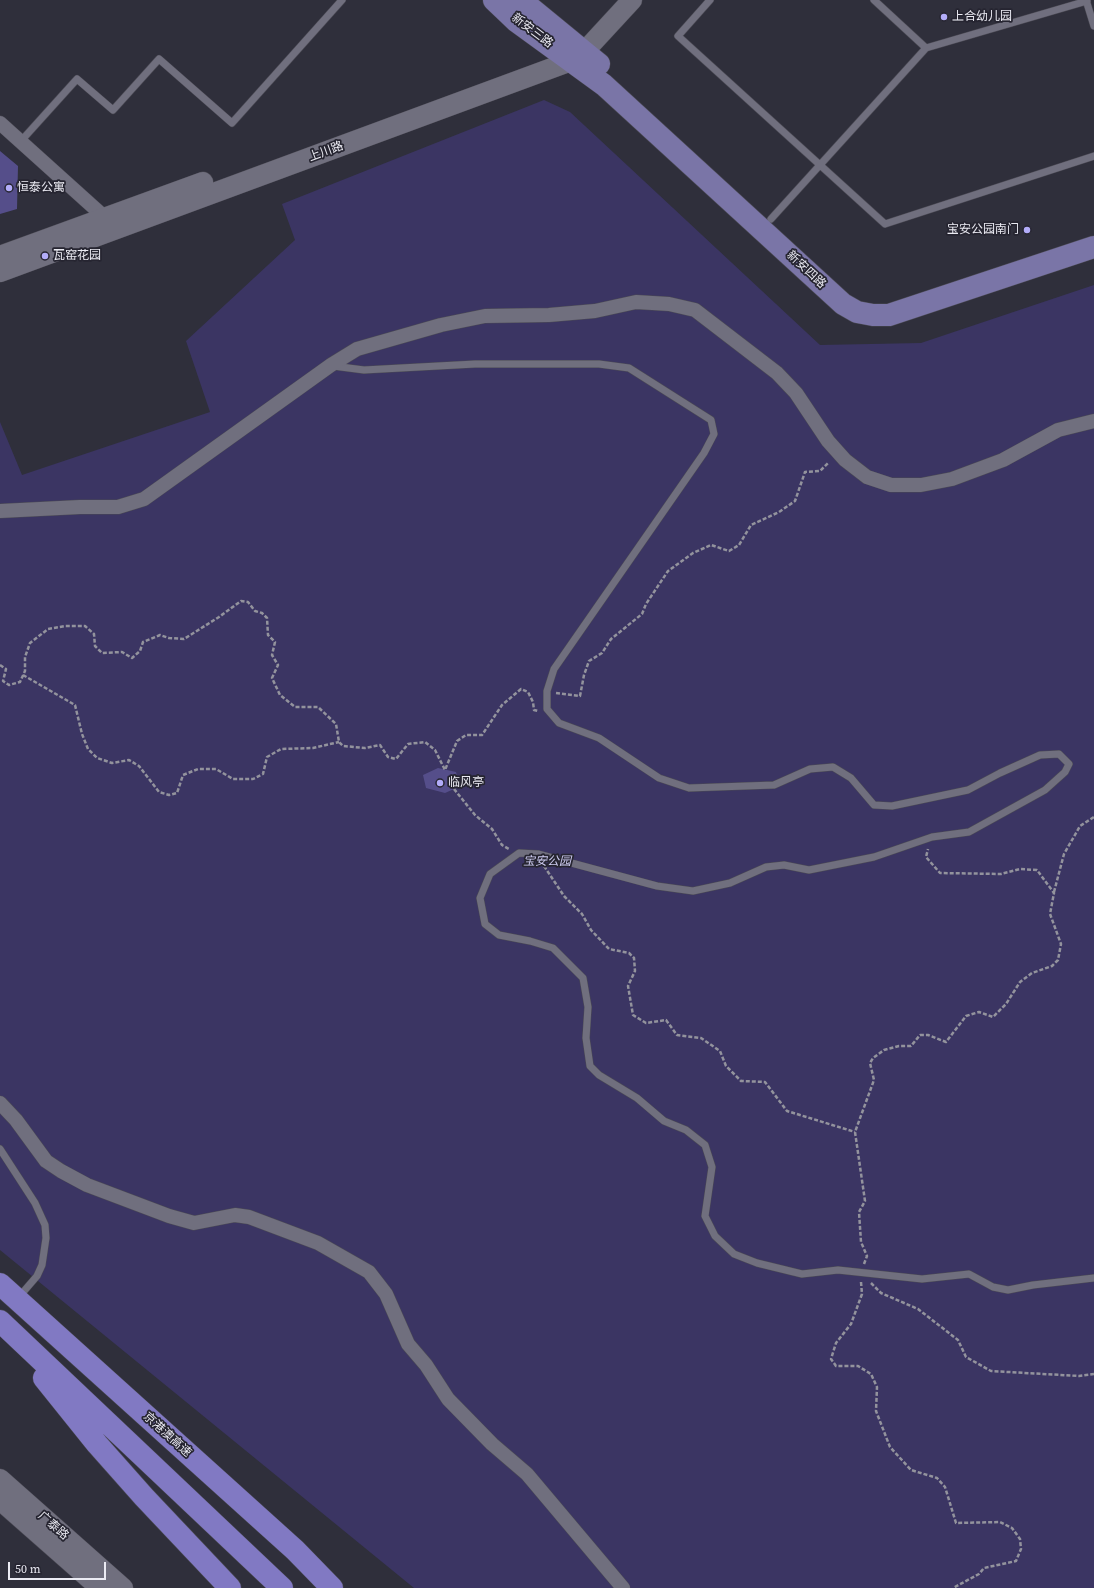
<!DOCTYPE html>
<meta charset="utf-8">
<style>
body{margin:0}
#map{position:relative;width:1094px;height:1588px;overflow:hidden;background:#2f2f3b;font-family:"Source Serif 4",serif}
canvas{display:block}
.scale{position:absolute;left:8px;top:1562px;width:98px;height:18px;box-sizing:border-box;border:2px solid #ebebf3;border-top:0;padding-left:5px;font-size:12px;line-height:14px;white-space:nowrap;color:#ebebf3;-webkit-text-stroke:3px #262531;paint-order:stroke}
</style>
<div id="map">
<canvas width="1094" height="1588"></canvas>
<div class="scale">50 m</div>
</div>
<script>
const c = document.querySelector('canvas').getContext('2d');
c.lineJoin = 'round';
function fill(path, color) { c.fillStyle = color; c.fill(path, 'evenodd'); }
const poly = rows => new Path2D(rows.map(r => 'M' + r).join(''));
function stroke(path, color, width, dash) { c.strokeStyle = color; c.lineWidth = width; c.lineCap = dash ? 'butt' : 'round'; c.setLineDash(dash || []); c.stroke(path); }
function write(font, color, halo, rows, align = 'center') {
  c.font = font + ' "Source Serif 4","Noto Sans SC",serif'; c.lineWidth = 3.5; c.setLineDash([]); c.textBaseline = 'middle'; c.strokeStyle = halo; c.fillStyle = color; for (const [text, x, y, turn = 0] of rows) {
    c.save(); c.translate(x, y); c.rotate((+turn || 0) * Math.PI / 180); c.textAlign = isNaN(turn) ? turn : align; if (halo) c.strokeText(text, 0, 0); c.fillText(text, 0, 0); c.restore();
  }
}
fill(poly([
 [544,100,570,112,820,345,921,343,1094,285,1094,1588,414,1588,0,1250,0,422,22,475,210,412,186,341,295,240,282,204]
]), '#3b3563');
fill(poly([
 [0,151,18,166,17,209,0,214],
 [438,768,456,772,458,779,454,789,445,793,426,788,423,775]
]), '#554e8a');
const service = poly([
 [710,0,678,36,885,224,1094,156],
 [874,0,926,48],
 [1086,0,1094,26],
 [926,48,1087,1],
 [21,141,77,79,113,110,159,59,232,123,342,0],
 [771,219,926,48],
 [333,366,364,370,475,364,599,364,629,368,711,420,714,434,704,453,554,669,547,691,547,709,559,723,599,738,659,778,689,788,774,785,810,769,833,767,851,778,874,805,892,806,968,790,1000,773,1040,755,1059,754,1069,764,1065,772,1045,790,969,832,932,837,874,857,809,870,784,865,766,867,730,883,693,891,657,886,538,854,519,853,490,874,480,898,485,924,499,935,530,941,553,948,583,978,588,1007,586,1038,590,1066,599,1075,637,1098,664,1121,686,1130,705,1145,712,1167,705,1216,715,1236,734,1254,757,1263,802,1274,838,1270,922,1279,969,1274,993,1287,1008,1290,1033,1285,1094,1278],
 [0,1149,35,1203,45,1225,46,1238,42,1265,37,1276,18,1298]
]);
const minor = poly([
 [0,123,111,223],
 [0,511,80,507,118,507,144,499,331,365,357,349,441,325,485,316,549,315,595,311,636,302,669,304,695,310,777,373,796,393,828,441,845,460,867,477,891,485,921,485,952,479,1003,460,1058,430,1094,421],
 [0,1103,16,1120,46,1161,61,1171,87,1185,169,1216,194,1223,235,1215,249,1217,318,1243,369,1272,386,1294,408,1344,426,1365,448,1399,492,1444,527,1474,623,1588]
]);
const secondary = poly([
 [0,256,203,182],
 [0,272,571,61,584,52,632,0],
 [0,1479,123,1588],
 [0,1500,100,1588]
]);
const primary = poly([
 [494,0,516,21,604,85,843,304,857,312,873,315,889,315,1094,247],
 [521,0,599,64]
]);
const motorway = poly([
 [0,1284,295,1550,332,1588],
 [0,1321,282,1588],
 [44,1378,97,1444,144,1497,230,1588]
]);
stroke(service, '#4b4a54', 8);
stroke(minor, '#4b4a54', 15);
stroke(secondary, '#4b4a54', 21);
stroke(primary, '#4b4a54', 23);
stroke(motorway, '#4b4a54', 23);
stroke(poly([
 [0,665,6,669,3,681,9,685,20,682,25,671,25,657,30,643,48,629,65,626,85,626,94,634,95,646,102,653,122,652,132,658,140,651,143,642,160,635,169,638,184,639,219,617,241,601,248,602,255,611,262,613,267,618,268,635,275,642,272,655,278,665,272,678,280,695,295,707,318,707,336,724,339,742,343,746,365,748,380,745,388,757,396,759,408,744,425,742,435,750,445,770,457,741,466,735,482,735,502,705,521,689,528,692,533,702,534,710,538,711],
 [23,675,75,705,82,734,88,749,97,758,112,763,129,760,139,766,159,792,169,795,177,793,183,775,198,769,216,769,233,779,253,779,263,774,267,757,281,749,313,748,339,742],
 [556,693,580,696,584,675,589,661,602,653,611,639,642,614,646,604,668,571,693,553,711,545,729,551,739,545,751,525,779,512,795,501,805,472,820,471,829,462],
 [454,789,475,815,492,829,502,845,509,849],
 [544,866,564,896,582,914,591,930,609,949,629,953,634,958,635,971,628,986,633,1015,646,1023,666,1020,677,1035,701,1038,720,1051,726,1066,741,1081,765,1082,787,1111,855,1132],
 [1054,892,1064,854,1080,826,1094,817],
 [864,1264,867,1256,861,1242,859,1212,865,1201,855,1132,874,1080,870,1063,873,1058,884,1050,899,1046,911,1046,920,1035,928,1035,946,1042,966,1016,979,1012,993,1017,1006,1004,1020,982,1032,973,1052,966,1058,960,1061,944,1050,914,1054,893,1037,870,1020,869,1001,874,940,873,926,857,928,849],
 [861,1282,862,1294,851,1324,836,1343,831,1359,836,1366,858,1366,871,1374,877,1387,876,1411,890,1447,911,1470,937,1478,945,1487,956,1523,1000,1522,1012,1528,1020,1539,1021,1549,1016,1561,984,1568,979,1574,953,1588],
 [871,1283,881,1293,918,1309,958,1340,966,1357,991,1371,1079,1376,1094,1374]
]), '#93939d', 2.5, [4, 2]);
stroke(service, '#706f7e', 7);
stroke(minor, '#706f7e', 14);
stroke(secondary, '#706f7e', 20);
stroke(primary, '#7a75a7', 22);
stroke(motorway, '#8179c3', 22);
for (const [x, y, r, color] of [
 [944,17,4,"#b3adf9"],
 [9,188,4,"#b3adf9"],
 [1027,230,4,"#b3adf9"],
 [45,256,4,"#b3adf9"],
 [440,783,4,"#b3adf9"]
]) { const dot = new Path2D(); dot.arc(x, y, r, 0, 2 * Math.PI); c.fillStyle = color; c.fill(dot); stroke(dot, '#262531', 1.5); }
write('12px', '#ebebf3', '#262531', [
 ["上合幼儿园",952,17],
 ["恒泰公寓",17,188],
 ["宝安公园南门",1019,230,"right"],
 ["瓦窑花园",53,256],
 ["临风亭",448,783]
], 'left');
write('12px', '#ebebf3', '#262531', [
 ["新安三路",532,31,37],
 ["上川路",326,152,-20],
 ["新安四路",806,270,43],
 ["京港澳高速",167,1435,42],
 ["广泰路",53,1526,41]
]);
write('italic 12px', '#cdcbf0', '#262531', [
 ["宝安公园",547,862]
]);
</script>
